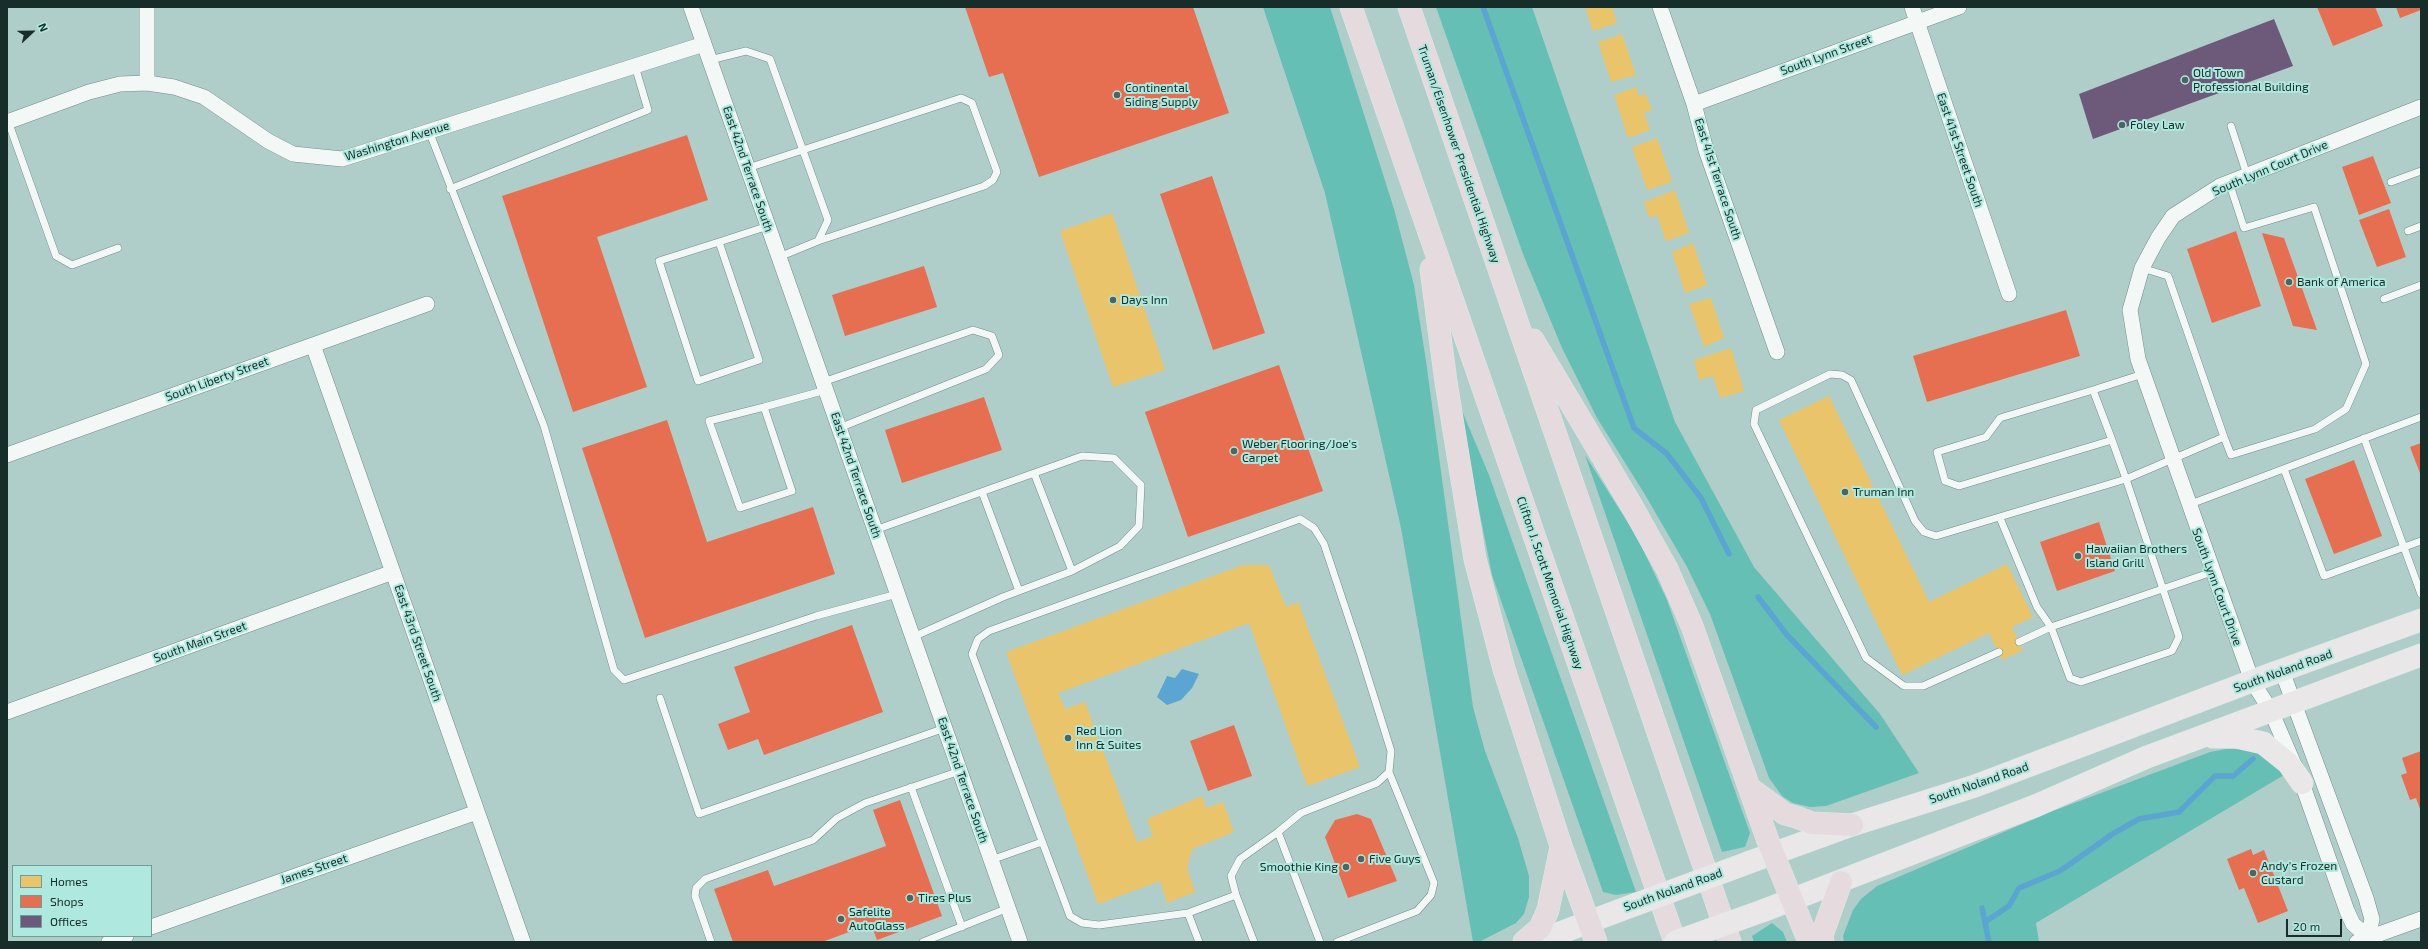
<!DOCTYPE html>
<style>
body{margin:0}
#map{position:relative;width:2428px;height:949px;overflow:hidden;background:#afcec9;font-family:"Exo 2",sans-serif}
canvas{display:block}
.frame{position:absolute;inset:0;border:8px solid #162d29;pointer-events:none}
.legend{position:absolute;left:12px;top:865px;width:140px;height:72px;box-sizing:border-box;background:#afe8de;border:1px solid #729d96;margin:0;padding:5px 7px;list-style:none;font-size:12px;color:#162d29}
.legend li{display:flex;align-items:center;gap:8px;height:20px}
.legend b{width:20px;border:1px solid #729d96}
.north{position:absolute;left:12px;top:12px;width:40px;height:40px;-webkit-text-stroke:3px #afe8de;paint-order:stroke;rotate:68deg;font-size:11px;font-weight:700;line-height:16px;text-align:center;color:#162d29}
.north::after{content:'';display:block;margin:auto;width:14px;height:18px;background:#162d29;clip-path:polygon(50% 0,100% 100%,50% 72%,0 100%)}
.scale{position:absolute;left:2286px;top:919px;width:56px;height:18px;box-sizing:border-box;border:2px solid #162d29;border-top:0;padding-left:5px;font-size:12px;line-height:14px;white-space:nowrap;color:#162d29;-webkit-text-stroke:3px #afe8de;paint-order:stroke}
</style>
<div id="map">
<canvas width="2428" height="949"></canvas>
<div class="frame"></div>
<ul class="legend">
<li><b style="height:11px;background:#e9c46a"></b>Homes</li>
<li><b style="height:11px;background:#e76f51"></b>Shops</li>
<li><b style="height:11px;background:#6d597a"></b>Offices</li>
</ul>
<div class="north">N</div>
<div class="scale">20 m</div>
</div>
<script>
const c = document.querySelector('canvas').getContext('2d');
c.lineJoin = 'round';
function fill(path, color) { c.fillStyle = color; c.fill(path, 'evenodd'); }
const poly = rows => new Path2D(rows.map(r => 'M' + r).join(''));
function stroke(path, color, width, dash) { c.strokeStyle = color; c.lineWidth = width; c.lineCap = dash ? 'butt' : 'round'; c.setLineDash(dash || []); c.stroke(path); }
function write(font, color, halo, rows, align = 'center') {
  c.font = font + ' "Exo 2",sans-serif'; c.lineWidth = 4; c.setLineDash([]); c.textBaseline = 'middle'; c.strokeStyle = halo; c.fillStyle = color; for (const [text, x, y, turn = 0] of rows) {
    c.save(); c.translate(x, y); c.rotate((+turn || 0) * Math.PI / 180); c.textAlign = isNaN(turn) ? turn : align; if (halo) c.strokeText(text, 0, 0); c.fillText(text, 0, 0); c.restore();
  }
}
fill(poly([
 [1263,7,1330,7,1394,209,1414,285,1426,361,1473,707,1485,751,1518,838,1529,876,1529,897,1524,914,1516,923,1479,942,1473,942,1401,528,1325,193],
 [1436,7,1532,7,1675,422,1754,567,1880,714,1919,773,1826,806,1810,807,1793,803,1782,796,1769,778,1710,614,1687,567,1644,493,1597,418,1562,348,1523,254],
 [1457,399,1489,475,1636,892,1616,895,1603,892,1492,575],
 [1585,455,1637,537,1667,600,1750,833,1745,847,1722,852],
 [2226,749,2252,749,2263,753,2284,775,2036,923,2039,942,1844,942,1843,936,1853,910,1861,899,1877,886,2053,811,2210,752],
 [1772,923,1783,932,1787,942,1754,942,1752,936]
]), '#66bfb5');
fill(poly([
 [1182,669,1199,674,1192,688,1181,700,1167,705,1157,697,1167,676,1175,678]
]), '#5aa5d1');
fill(poly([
 [1585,7,1612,7,1617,23,1593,31],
 [1622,34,1636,75,1611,82,1598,42],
 [1636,87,1639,96,1646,94,1652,110,1644,113,1650,130,1628,138,1614,95],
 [1657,138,1672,182,1647,190,1632,147],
 [1675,190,1689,233,1666,241,1657,215,1649,218,1644,202],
 [1112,213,1165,370,1113,387,1060,231],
 [1693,243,1707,285,1685,293,1672,252],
 [1711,298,1724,338,1704,347,1689,304],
 [1731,348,1744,391,1720,398,1713,376,1699,380,1694,360],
 [1829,396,1929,602,2007,564,2033,617,2012,627,2023,650,2002,660,1989,633,1902,675,1779,420],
 [1243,565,1269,565,1286,607,1298,602,1360,767,1307,786,1249,623,1058,693,1065,709,1085,702,1137,842,1153,836,1147,819,1202,796,1206,808,1223,802,1234,832,1192,849,1187,868,1195,892,1167,903,1160,881,1098,904,1006,652]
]), '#e9c46a');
fill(poly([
 [965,7,1193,7,1229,113,1039,177,1003,73,989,77],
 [2317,7,2375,7,2383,26,2333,46],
 [2396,7,2421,7,2421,10,2400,18],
 [687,135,708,200,597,237,647,387,573,412,502,196],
 [2373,156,2391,203,2359,215,2342,167],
 [1212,176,1265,333,1213,350,1160,194],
 [2389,209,2406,257,2377,267,2359,220],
 [2236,231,2261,306,2212,323,2187,249],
 [2262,233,2284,238,2317,330,2293,326],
 [924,266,937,307,845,336,832,295],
 [2066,310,2080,356,1927,402,1913,356],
 [1279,365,1323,491,1188,537,1145,412],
 [984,397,1002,450,902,483,885,430],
 [667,420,707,542,813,507,835,574,645,638,582,448],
 [2421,443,2421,476,2410,447],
 [2354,460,2382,536,2334,554,2305,479],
 [2099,522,2115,571,2057,591,2040,542],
 [852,625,883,712,764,755,758,739,728,750,718,724,750,712,734,667],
 [1234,725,1252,776,1208,791,1190,741],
 [2421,751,2421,808,2420,809,2416,798,2410,800,2401,775,2407,773,2402,758],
 [900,800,942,916,877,940,871,924,822,942,733,942,714,889,768,870,774,886,886,846,873,810],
 [1357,814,1371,819,1397,881,1348,898,1325,837,1335,820],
 [2251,849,2253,855,2264,850,2288,911,2258,923,2244,888,2239,890,2227,859]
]), '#e76f51');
fill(poly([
 [2274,19,2293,66,2093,139,2079,94]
]), '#6d597a');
stroke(poly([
 [1483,7,1634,428,1667,454,1701,498,1729,554],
 [1758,597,1787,635,1876,727],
 [1982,908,1989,942],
 [1985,922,2009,906,2019,888,2060,871,2114,833,2139,819,2179,812,2215,776,2233,776,2253,759]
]), '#5aa5d1', 5.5);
const service = poly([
 [710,60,746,51,770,59,828,220,818,241,779,257],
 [8,121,56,256,72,265,118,248],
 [2231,126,2247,175],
 [429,131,544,426,614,670,624,680,816,616,897,594],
 [748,168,961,98,972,103,997,172,993,180,984,186,818,241],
 [2391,182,2421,171],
 [450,189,648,110,635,66],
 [2408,231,2421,226],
 [719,242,659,261,698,381,759,360,719,242,768,226],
 [2384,299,2421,285],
 [823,382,973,330,992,336,999,355,986,369,839,428],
 [2093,390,2143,374],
 [764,407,709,421,740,508,792,491,764,407,826,390],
 [2224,437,2231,455,2315,429,2346,409,2366,364,2314,207,2244,228,2229,182],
 [2364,438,2421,594],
 [2284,469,2324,576,2421,541],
 [1034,473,1072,571],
 [982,492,1019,591],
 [2188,505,2421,417],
 [2000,518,2037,607,2051,627,2070,678,2081,682,2172,651,2179,637,2126,479,2112,440,2093,390,2000,418,1986,437,1937,452,1945,481,1959,486,2112,440],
 [1300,519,1314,528,1324,544,1360,652,1391,751,1389,772,1377,783,1301,813,1278,832,1240,859,1231,876,1236,895,1188,913,1099,925,1082,923,1070,916,972,654,978,639,989,631,1300,519],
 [875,530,1082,456,1114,458,1141,485,1139,526,1120,546,1072,571,1003,597,913,637],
 [2019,642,2051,627,2212,572],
 [1999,652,1923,686,1904,686,1866,658,1754,424,1756,410,1830,374,1842,375,1851,380,1915,521,1924,532,1936,536,2126,479,2224,437,2168,276,2142,268],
 [660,698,699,814,945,728],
 [911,787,962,927],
 [1278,832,1320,942],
 [991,860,1042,842],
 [1236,895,1254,942],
 [1188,913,1199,942],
 [711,942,695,896,696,888,705,879,813,840,837,818,865,803,960,771],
 [923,942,1008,908],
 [1337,942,1417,911,1431,895,1434,883,1389,772]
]);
const minor = poly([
 [691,7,1020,942],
 [1660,7,1694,104,1706,150,1777,352],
 [1912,7,2009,294],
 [147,83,147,7],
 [1694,104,1959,7],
 [7,122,89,92,120,84,147,83,174,87,204,97,268,141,293,154,342,159,704,44],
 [313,345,523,942],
 [7,455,427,304],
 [2282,671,2366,898,2372,919,2368,937,2353,924,2347,911,2302,783,2271,711,2252,681,2138,359,2130,310,2142,268,2158,238,2173,216,2220,186,2421,107],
 [7,712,393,572],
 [151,927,477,812],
 [109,942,126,936],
 [2357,942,2421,919]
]);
const primary = poly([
 [2213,737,2236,737,2263,743,2288,763,2302,783],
 [1750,862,1852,825,1975,786,2252,681,2421,620],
 [1765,910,2035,806,2147,757,2421,655],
 [1536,942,1618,911]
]);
const motorway = poly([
 [1351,7,1675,942],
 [1409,7,1730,942],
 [1431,269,1446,382,1475,559,1504,669,1561,846,1596,942],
 [1533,340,1633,508,1667,569,1692,626,1768,841,1809,942],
 [1751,789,1785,814,1796,817,1812,823,1852,825],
 [1524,942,1540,928,1548,910,1561,847],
 [1823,942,1822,935,1841,882]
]);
stroke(service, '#748c89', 8);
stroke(minor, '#748c89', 16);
stroke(primary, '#dbe9e7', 23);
stroke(motorway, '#dbe9e7', 23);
stroke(service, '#f3f8f7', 7);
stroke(minor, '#f3f8f7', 15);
stroke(primary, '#eae7e8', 22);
stroke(motorway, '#e5dbde', 22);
const primaryBridge = poly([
 [1618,911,1750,862],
 [1675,942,1765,910]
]);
stroke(primaryBridge, '#dbe9e7', 23, []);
stroke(primaryBridge, '#eae7e8', 22);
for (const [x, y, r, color] of [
 [2185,80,4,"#4c6561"],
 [1117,95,4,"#4c6561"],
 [2122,125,4,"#4c6561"],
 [2289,282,4,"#4c6561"],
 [1113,300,4,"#4c6561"],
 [1234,451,4,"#4c6561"],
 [1845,492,4,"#4c6561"],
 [2078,556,4,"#4c6561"],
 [1068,738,4,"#4c6561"],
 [1361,859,4,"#4c6561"],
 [1346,867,4,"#4c6561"],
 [2253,873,4,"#4c6561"],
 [910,898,4,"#4c6561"],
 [841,919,4,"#4c6561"]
]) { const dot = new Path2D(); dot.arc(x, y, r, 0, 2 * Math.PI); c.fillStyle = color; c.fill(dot); stroke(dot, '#afe8de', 1.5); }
write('12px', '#162d29', '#afe8de', [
 ["South Lynn Street",1826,55,-20],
 ["Washington Avenue",397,141,-17],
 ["East 41st Street South",1960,150,71],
 ["Truman/Eisenhower Presidential Highway",1459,154,71],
 ["South Lynn Court Drive",2270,168,-23],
 ["East 42nd Terrace South",748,169,71],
 ["East 41st Terrace South",1718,179,72],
 ["South Liberty Street",217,379,-20],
 ["East 42nd Terrace South",856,475,71],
 ["Clifton J. Scott Memorial Highway",1550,583,71],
 ["South Lynn Court Drive",2217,587,70],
 ["South Main Street",200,642,-20],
 ["East 43rd Street South",418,643,71],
 ["South Noland Road",2283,671,-20],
 ["East 42nd Terrace South",963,780,71],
 ["South Noland Road",1979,783,-19],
 ["James Street",314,869,-19],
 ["South Noland Road",1673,890,-20]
]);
write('12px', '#162d29', '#afe8de', [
 ["Old Town",2193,73],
 ["Professional Building",2193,87],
 ["Continental",1125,88],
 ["Siding Supply",1125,102],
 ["Foley Law",2130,125],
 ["Bank of America",2297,282],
 ["Days Inn",1121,300],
 ["Weber Flooring/Joe's",1242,444],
 ["Carpet",1242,458],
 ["Truman Inn",1853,492],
 ["Hawaiian Brothers",2086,549],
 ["Island Grill",2086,563],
 ["Red Lion",1076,731],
 ["Inn & Suites",1076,745],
 ["Five Guys",1369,859],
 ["Andy's Frozen",2261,866],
 ["Custard",2261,880],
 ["Smoothie King",1338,867,"right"],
 ["Tires Plus",918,898],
 ["Safelite",849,912],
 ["AutoGlass",849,926]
], 'left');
</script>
